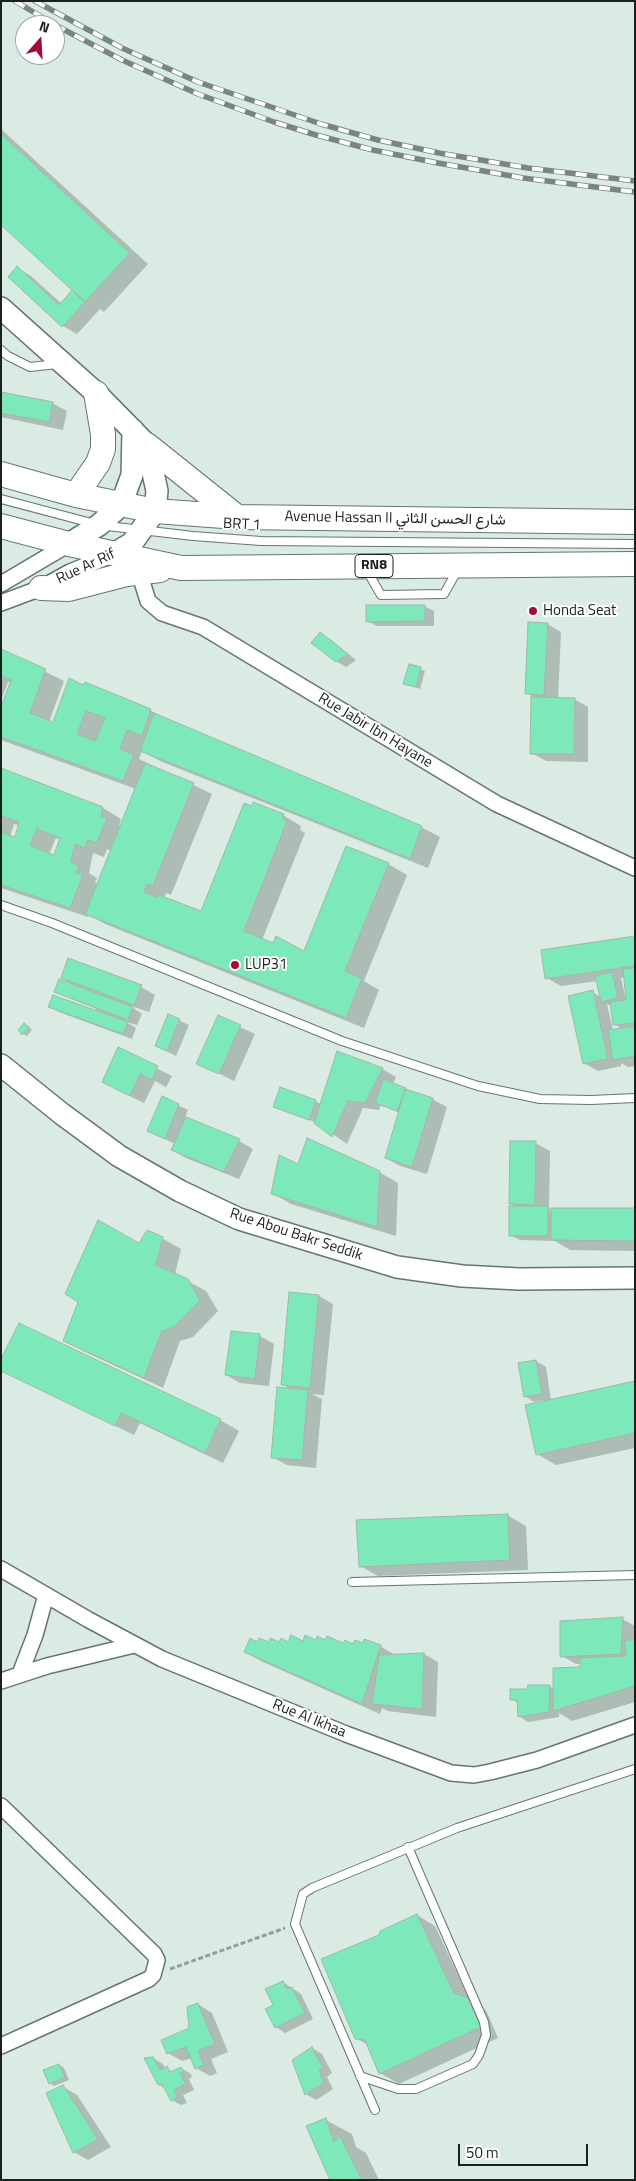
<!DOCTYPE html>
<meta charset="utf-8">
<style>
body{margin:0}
#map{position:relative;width:636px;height:2181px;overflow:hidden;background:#d9ebe2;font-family:"Titillium Web",sans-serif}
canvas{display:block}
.frame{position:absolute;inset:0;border:2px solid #1a211d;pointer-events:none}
.north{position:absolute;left:15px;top:15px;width:50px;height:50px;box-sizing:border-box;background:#fff;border:1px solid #a3a6a5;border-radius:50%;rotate:19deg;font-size:14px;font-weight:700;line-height:20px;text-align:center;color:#1a211d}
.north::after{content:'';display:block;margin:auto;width:18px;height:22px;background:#a40839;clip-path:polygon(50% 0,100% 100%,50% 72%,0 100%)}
.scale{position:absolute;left:458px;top:2144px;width:130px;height:22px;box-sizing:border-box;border:2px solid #1a211d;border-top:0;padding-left:6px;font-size:15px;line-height:18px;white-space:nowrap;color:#1a211d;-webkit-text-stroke:4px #fff;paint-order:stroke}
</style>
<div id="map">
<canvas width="636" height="2181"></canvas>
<div class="frame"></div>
<div class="north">N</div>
<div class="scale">50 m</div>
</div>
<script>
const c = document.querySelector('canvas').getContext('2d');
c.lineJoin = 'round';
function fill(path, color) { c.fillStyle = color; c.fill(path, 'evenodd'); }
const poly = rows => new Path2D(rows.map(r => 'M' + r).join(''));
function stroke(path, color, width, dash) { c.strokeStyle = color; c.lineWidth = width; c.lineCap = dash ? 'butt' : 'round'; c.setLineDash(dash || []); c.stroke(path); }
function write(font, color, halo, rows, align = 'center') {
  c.font = font + ' "Titillium Web",Vazirmatn,sans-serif'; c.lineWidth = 4; c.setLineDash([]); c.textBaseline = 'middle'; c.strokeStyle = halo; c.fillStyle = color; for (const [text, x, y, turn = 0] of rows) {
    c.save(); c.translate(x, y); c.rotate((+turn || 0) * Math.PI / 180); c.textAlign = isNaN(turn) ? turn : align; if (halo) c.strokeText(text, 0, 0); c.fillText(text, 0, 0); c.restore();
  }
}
fill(poly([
 [1,129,148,264,104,312,100,309,77,334,63,326,9,277,17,268,31,276,62,304,74,290,1,224],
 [1,393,52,403,67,411,63,430,1,417],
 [424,606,434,611,434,626,377,626,367,621],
 [547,624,561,632,558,699,574,699,588,707,588,762,546,761,532,753,532,696,526,693],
 [321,634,330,639,356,660,346,667,336,661],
 [1,650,64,681,49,722,53,723,83,687,150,710,169,721,421,827,440,837,428,868,160,761,142,751,139,759,212,794,171,895,166,893,164,898,201,913,283,815,301,826,300,830,305,833,262,940,305,952,388,864,407,875,364,981,379,990,364,1028,105,924,89,915,88,917,1,888,1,770,103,808,121,819,119,826,121,826,136,789,1,740,1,708,12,683,8,682,1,701],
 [14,824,19,825,16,838,10,836],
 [56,838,61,840,54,857,49,854],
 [107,849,111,851,98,884,95,883,97,878,89,873,93,853,104,857],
 [410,665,425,671,420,689,409,685],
 [635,937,635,1066,628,1067,621,1063,621,1066,598,1071,584,1063,592,992,601,997,598,981,561,986,547,978],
 [625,977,627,996,625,996,621,978],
 [607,1004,612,1006,614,1024,622,1029,613,1030],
 [62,978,141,987,155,995,149,1012,131,1006,142,1014,137,1025,126,1022,136,1028,132,1039,59,1012,50,1007,95,1011,96,1009,55,992,72,985],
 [169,1016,189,1025,176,1056,156,1046],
 [218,1017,255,1034,234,1081,198,1063],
 [29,1027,32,1030,27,1036,23,1034],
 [119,1049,172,1076,166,1087,155,1081,144,1103,117,1090],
 [338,1052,382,1069,396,1077,393,1084,432,1099,447,1107,427,1174,400,1166,386,1158,400,1113,381,1105,379,1110,363,1108,347,1144,317,1123,274,1106,315,1101,321,1104],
 [163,1098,188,1110,185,1118,239,1141,253,1149,239,1179,186,1158,172,1150,175,1144,149,1131],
 [535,1143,550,1151,549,1208,551,1210,635,1209,635,1251,570,1250,555,1241,520,1240,510,1235,517,1207,510,1204],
 [298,1166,379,1172,398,1183,396,1236,291,1204,272,1193],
 [162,1238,181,1249,175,1274,206,1291,218,1311,193,1337,180,1341,163,1388,83,1351,64,1340,139,1244],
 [319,1296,333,1304,324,1395,312,1394,322,1399,316,1468,287,1465,272,1457,292,1390,282,1384],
 [232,1332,260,1336,274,1344,269,1386,240,1383,226,1375],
 [536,1361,546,1367,551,1401,635,1383,635,1448,556,1465,537,1454,545,1400,534,1402,525,1396],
 [1,1370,220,1420,239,1431,223,1463,140,1423,134,1435],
 [507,1515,526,1526,528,1570,378,1576,360,1566],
 [622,1619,635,1626,635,1702,572,1721,559,1713,559,1717,528,1722,519,1716,518,1703,511,1699,529,1690,549,1686,554,1689,582,1668,581,1664,576,1664,562,1656],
 [326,1642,344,1645,380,1646,397,1656,424,1654,438,1662,436,1717,388,1711,382,1708,380,1714,263,1662,245,1652,258,1644],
 [417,1915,435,1926,470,2001,486,2010,498,2038,399,2084,380,2073,368,2045,356,2038,380,1935],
 [283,1982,301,1994,313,2019,285,2033,276,2027,274,2006],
 [198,2004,212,2013,228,2052,211,2059,217,2073,210,2076,196,2068,192,2058,182,2061,168,2053,191,2029],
 [312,2048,322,2054,332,2073,327,2077,333,2089,316,2100,306,2094,293,2060],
 [153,2058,163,2064,165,2069,174,2072,181,2068,191,2074,192,2077,189,2079,194,2090,183,2095,187,2103,181,2105,172,2100,166,2089,159,2085],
 [59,2065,64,2068,69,2080,54,2086,50,2083],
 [63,2087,77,2095,111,2147,88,2160,74,2152],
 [326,2120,352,2134,356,2147,366,2153,379,2180,332,2180]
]), '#0003');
const building = poly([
 [1,134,130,253,85,302,1,225,1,134],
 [17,266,59,305,72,290,85,302,62,327,8,277,17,266],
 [1,392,53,402,49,422,1,413,1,392],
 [366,605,425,605,425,621,366,622,366,605],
 [528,622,548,623,544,695,525,694,528,622],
 [320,632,348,654,336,662,311,643,320,632],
 [1,649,46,669,30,713,53,722,69,678,83,685,85,682,151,709,142,736,127,730,120,749,134,755,123,781,1,737,1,707,11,680,1,676,1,649],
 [86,711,105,718,95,741,77,734,86,711],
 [409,664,421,667,416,687,403,684,409,664],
 [531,697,575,698,574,754,530,754,531,697],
 [154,713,422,826,410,859,140,751,154,713],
 [145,763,194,783,153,886,147,884,144,892,158,897,159,895,201,911,244,803,252,806,253,802,284,814,282,819,287,821,244,931,273,943,276,936,304,951,346,846,389,863,345,971,362,978,346,1018,85,914,145,763],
 [1,768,103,807,101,816,107,818,97,843,88,840,85,848,75,844,71,862,79,866,76,873,83,875,70,908,1,885,1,832,15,837,19,822,1,816,1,768],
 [37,829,60,838,54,855,30,845,37,829],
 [635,936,635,966,545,979,541,950,635,936],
 [68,958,142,985,134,1005,61,978,68,958],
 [635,968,635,1023,613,1025,610,1002,626,1000,623,969,635,968],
 [612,972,618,998,601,1002,595,976,612,972],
 [59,979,133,1007,128,1020,54,992,59,979],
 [593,990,608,1059,583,1064,568,996,593,990],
 [53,995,128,1022,123,1034,48,1007,53,995],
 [168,1014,180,1019,167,1051,155,1046,168,1014],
 [218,1015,241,1025,219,1074,196,1064,218,1015],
 [24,1023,29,1027,22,1035,18,1030,24,1023],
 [635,1026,635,1056,613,1060,608,1030,635,1026],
 [118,1047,158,1066,152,1080,140,1074,130,1096,102,1082,118,1047],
 [337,1051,383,1068,365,1103,348,1101,332,1137,314,1123,337,1051],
 [383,1079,406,1088,397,1111,375,1103,383,1079],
 [280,1087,316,1100,309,1120,273,1107,280,1087],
 [405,1089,433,1098,412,1167,385,1158,405,1089],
 [162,1096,179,1104,165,1139,147,1131,162,1096],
 [186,1117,240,1139,224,1172,171,1150,186,1117],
 [307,1138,380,1171,377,1227,271,1194,279,1155,298,1164,307,1138],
 [510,1141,536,1141,535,1205,509,1204,510,1141],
 [509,1206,548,1206,548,1236,509,1236,509,1206],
 [551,1208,635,1208,635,1241,551,1240,551,1208],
 [98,1220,139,1243,147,1230,163,1237,156,1265,188,1279,200,1300,174,1327,162,1331,144,1378,63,1341,78,1302,65,1294,98,1220],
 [289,1292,319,1295,310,1388,281,1385,289,1292],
 [19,1323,221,1419,205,1453,121,1413,115,1426,1,1371,1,1359,19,1323],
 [231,1331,260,1334,255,1379,225,1375,231,1331],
 [536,1360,542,1394,524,1397,518,1363,536,1360],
 [635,1381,635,1433,536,1455,525,1405,635,1381],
 [277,1387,308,1390,302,1460,271,1458,277,1387],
 [508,1514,510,1560,359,1567,356,1520,508,1514],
 [623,1617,621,1654,560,1657,560,1621,623,1617],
 [291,1635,303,1641,305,1635,316,1640,317,1636,325,1640,327,1636,343,1643,345,1640,353,1644,355,1640,363,1643,364,1639,381,1645,362,1704,244,1652,250,1638,257,1642,259,1638,269,1642,270,1638,279,1642,281,1638,288,1642,291,1635],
 [625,1640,635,1640,635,1686,553,1711,553,1668,580,1667,580,1658,626,1656,625,1640],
 [424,1653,422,1709,372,1704,379,1655,424,1653],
 [528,1685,550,1685,549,1712,518,1717,517,1700,510,1700,510,1689,527,1689,528,1685],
 [417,1914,454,1993,468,1998,481,2027,379,2074,365,2040,355,2039,321,1959,379,1935,380,1931,417,1914],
 [283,1981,287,1989,292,1987,305,2013,275,2028,265,2009,273,2005,265,1989,283,1981],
 [198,2003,215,2044,198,2051,204,2065,195,2069,186,2047,167,2054,161,2040,189,2028,187,2007,198,2003],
 [312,2047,323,2068,319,2071,324,2083,305,2095,292,2060,312,2047],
 [153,2057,160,2070,167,2066,170,2072,181,2067,184,2072,180,2074,186,2084,174,2090,178,2097,171,2101,162,2084,158,2085,144,2058,153,2057],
 [59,2064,65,2077,49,2084,43,2070,59,2064],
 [63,2085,98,2139,73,2153,46,2093,63,2085],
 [326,2118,334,2142,340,2136,362,2180,330,2180,306,2126,326,2118]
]);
fill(building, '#7de8b9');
stroke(building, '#a3b5ac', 1);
const lane = poly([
 [1,350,8,356,30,367,57,364],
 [1,499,99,525,193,536,261,541,635,544],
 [366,569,381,595,444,594,458,569],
 [1,905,52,923,342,1041,478,1086,540,1099,591,1100,635,1098],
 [352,1582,635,1575],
 [360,2076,398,2089,416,2089,473,2064,479,2055,486,2035,484,2022,408,1847],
 [375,2110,295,1924,303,1894,312,1888,457,1828,635,1769]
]);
const street = poly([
 [139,572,148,601,162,613,203,627,497,804,635,868],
 [1,584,69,544],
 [1,603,41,588,70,572,114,554],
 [1,1569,89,1620,162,1659,346,1734,451,1773,474,1775,490,1772,537,1760,635,1725],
 [20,1674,35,1635,46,1595],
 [1,1681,47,1666,134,1645],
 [1,1806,154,1954,157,1960,153,1975,149,1979,1,2046]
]);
const secondary = poly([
 [1,308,96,393,147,445,157,491,155,511,132,543,115,553],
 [69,544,99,525,121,505,132,475,133,430],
 [1,1065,62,1114,119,1156,180,1191,239,1219,397,1267,462,1276,519,1279,635,1278]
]);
const primary = poly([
 [147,445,237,517],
 [1,474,76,495,155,511,237,517,635,522],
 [76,495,98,463,103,449,103,434,96,393],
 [1,526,69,544,181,568,635,564],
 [41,588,69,589,127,574,160,570]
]);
stroke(lane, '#66766e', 10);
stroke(street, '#66766e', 18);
stroke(secondary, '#66766e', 24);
stroke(primary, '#66766e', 26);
stroke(poly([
 [170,1969,285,1928]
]), '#919f98', 3, [5, 2.5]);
stroke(lane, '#fff', 8);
stroke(street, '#fff', 15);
stroke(secondary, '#fff', 21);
stroke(primary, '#fff', 24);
const rail = poly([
 [15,1,55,25],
 [35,1,122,48,198,82,321,124,378,140,439,153,528,168,635,181],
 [55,25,122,60,198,94,274,122,316,135,373,150,438,163,523,178,635,192]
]);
stroke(rail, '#79867f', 5.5);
stroke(rail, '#fff', 4, [11]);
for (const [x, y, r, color] of [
 [533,611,5,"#a40839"],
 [235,965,5,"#a40839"]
]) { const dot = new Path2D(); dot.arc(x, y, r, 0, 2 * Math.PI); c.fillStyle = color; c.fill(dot); stroke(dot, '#fff', 2); }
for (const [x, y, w] of [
 [374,566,38]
]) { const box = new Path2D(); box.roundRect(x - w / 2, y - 11.5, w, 23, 4); c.fillStyle = '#fff'; c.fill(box); stroke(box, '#1a211d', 1); }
write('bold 14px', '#1a211d', null, [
 ["RN8",374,566]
]);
write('15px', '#1a211d', '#fff', [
 ["Avenue Hassan II شارع الحسن الثاني",395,519,1],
 ["BRT 1",242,525,3],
 ["Rue Ar Rif",86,567,-25],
 ["Rue Jabir Ibn Hayane",375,731,31],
 ["Rue Abou Bakr Seddik",296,1235,18],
 ["Rue Al Ikhaa",309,1719,22]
]);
write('15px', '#1a211d', '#fff', [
 ["Honda Seat",543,611],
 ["LUP31",245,965]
], 'left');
</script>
